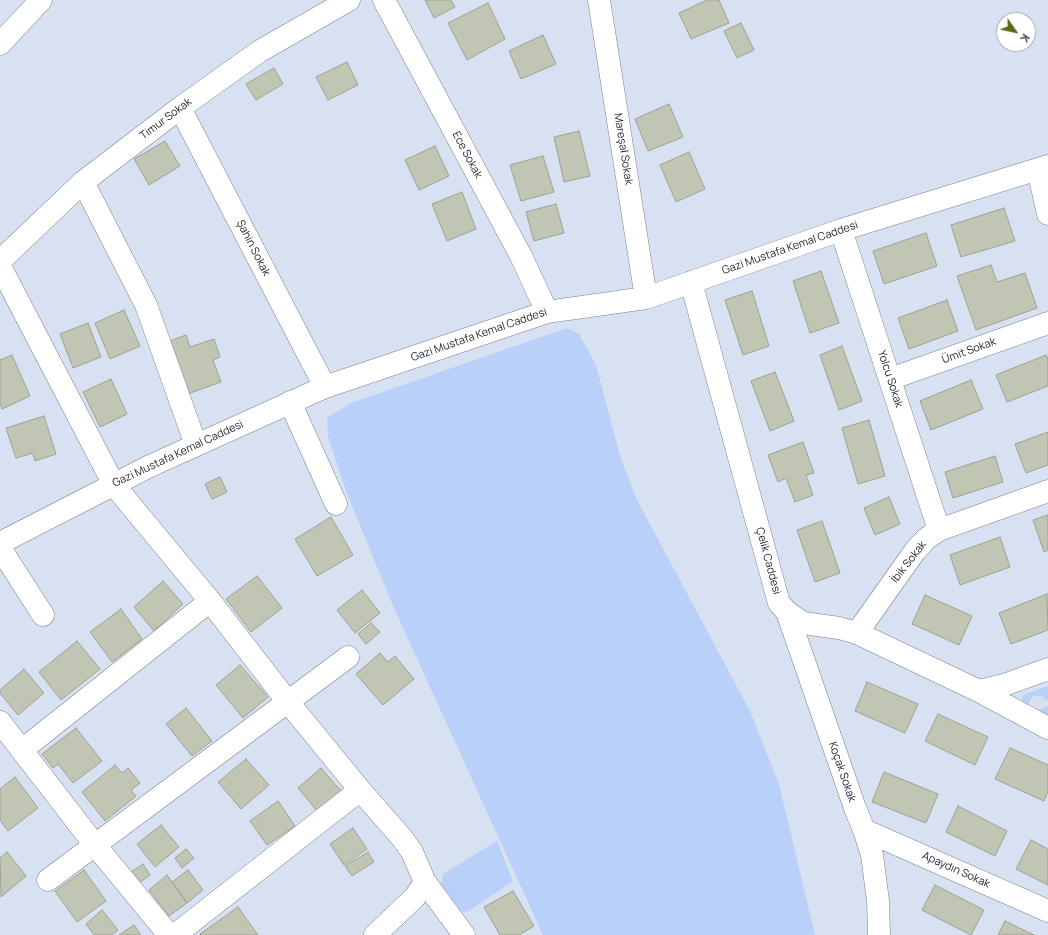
<!DOCTYPE html>
<meta charset="utf-8">
<style>
body{margin:0}
#map{position:relative;width:1048px;height:935px;overflow:hidden;background:#d7e1f1;font-family:Manrope,sans-serif}
canvas{display:block}
.north{position:absolute;left:996px;top:12px;width:40px;height:40px;box-sizing:border-box;background:#fff;border:1px solid #a5a7a9;border-radius:50%;rotate:124deg;font-size:11px;font-weight:700;line-height:16px;text-align:center;color:#1e2227}
.north::after{content:'';display:block;margin:auto;width:14px;height:18px;background:#596912;clip-path:polygon(50% 0,100% 100%,50% 72%,0 100%)}
</style>
<div id="map">
<canvas width="1048" height="935"></canvas>
<div class="north">K</div>
</div>
<script>
const c = document.querySelector('canvas').getContext('2d');
c.lineJoin = 'round';
function fill(path, color) { c.fillStyle = color; c.fill(path, 'evenodd'); }
const poly = rows => new Path2D(rows.map(r => 'M' + r).join(''));
function stroke(path, color, width, dash) { c.strokeStyle = color; c.lineWidth = width; c.lineCap = dash ? 'butt' : 'round'; c.setLineDash(dash || []); c.stroke(path); }
function write(font, color, halo, rows, align = 'center') {
  c.font = font + ' Manrope,sans-serif'; c.lineWidth = 3; c.setLineDash([]); c.textBaseline = 'middle'; c.strokeStyle = halo; c.fillStyle = color; for (const [text, x, y, turn = 0] of rows) {
    c.save(); c.translate(x, y); c.rotate((+turn || 0) * Math.PI / 180); c.textAlign = isNaN(turn) ? turn : align; if (halo) c.strokeText(text, 0, 0); c.fillText(text, 0, 0); c.restore();
  }
}
fill(poly([
 [567,328,579,334,596,365,621,459,637,500,750,711,779,784,815,935,543,935,393,606,346,491,328,437,327,418,351,403],
 [1048,686,1048,700,1045,700,1044,697,1040,696,1035,696,1032,697,1029,704,1031,709,1037,711,1042,709,1045,707,1048,707,1048,720,1023,706,1022,698,1023,695],
 [497,841,513,881,472,909,462,913,441,884,443,874]
]), '#b9d1f9');
const building = poly([
 [425,0,451,0,455,7,434,18,425,0],
 [707,0,719,0,729,23,691,39,679,13,707,0],
 [488,3,505,39,467,60,448,23,488,3],
 [741,23,754,50,737,58,724,31,741,23],
 [543,35,556,64,521,79,509,51,543,35],
 [347,62,358,85,328,100,316,77,347,62],
 [274,68,283,84,256,100,246,84,274,68],
 [669,104,683,137,648,151,635,119,669,104],
 [579,131,590,176,564,182,554,137,579,131],
 [165,141,180,166,149,185,134,159,165,141],
 [435,146,449,176,419,190,405,160,435,146],
 [689,152,705,189,676,202,660,165,689,152],
 [543,156,554,192,521,201,510,165,543,156],
 [462,192,476,229,447,241,432,204,462,192],
 [556,204,564,233,534,241,526,212,556,204],
 [1004,208,1015,241,961,257,951,225,1004,208],
 [926,233,937,266,884,284,873,251,926,233],
 [991,265,997,282,1025,273,1037,308,976,330,957,276,991,265],
 [821,271,839,323,810,333,793,281,821,271],
 [752,291,769,346,743,355,725,300,752,291],
 [947,300,958,331,909,349,898,318,947,300],
 [124,310,140,346,110,359,95,323,124,310],
 [88,323,101,357,73,368,60,334,88,323],
 [186,335,190,347,214,339,220,357,213,360,221,382,182,396,164,343,186,335],
 [842,346,862,401,839,410,820,355,842,346],
 [12,355,30,396,2,409,0,403,0,360,12,355],
 [1046,355,1048,359,1048,386,1007,402,996,375,1046,355],
 [775,372,794,421,770,431,751,381,775,372],
 [111,379,127,414,100,427,83,392,111,379],
 [971,380,983,409,931,430,920,401,971,380],
 [44,416,56,454,35,461,33,453,16,458,6,428,44,416],
 [869,420,885,476,858,484,842,428,869,420],
 [1048,432,1048,465,1026,473,1015,444,1048,432],
 [803,442,814,473,806,475,813,495,795,502,786,478,778,482,768,455,803,442],
 [995,456,1003,482,953,498,945,472,995,456],
 [220,477,227,492,212,499,205,484,220,477],
 [889,497,900,524,875,535,864,508,889,497],
 [1048,515,1048,550,1044,552,1033,520,1048,515],
 [331,517,353,555,317,576,295,539,331,517],
 [822,521,840,573,815,582,797,530,822,521],
 [1000,537,1010,567,960,585,950,555,1000,537],
 [257,576,282,608,251,632,226,599,257,576],
 [163,581,183,604,154,631,134,607,163,581],
 [362,590,380,613,355,633,337,610,362,590],
 [1047,594,1048,630,1011,644,999,613,1047,594],
 [925,595,972,616,959,645,912,624,925,595],
 [121,609,142,639,112,662,90,632,121,609],
 [371,623,380,632,366,644,358,634,371,623],
 [77,641,100,669,61,700,39,672,77,641],
 [380,653,388,662,395,656,414,679,383,705,356,674,380,653],
 [240,665,268,697,243,718,216,685,240,665],
 [24,669,44,693,18,715,0,693,0,690,24,669],
 [867,682,918,704,905,733,855,711,867,682],
 [186,708,212,741,192,756,166,724,186,708],
 [938,714,988,737,975,765,925,741,938,714],
 [76,728,102,761,73,783,58,764,53,768,42,754,76,728],
 [1010,748,1048,765,1048,791,1044,801,995,779,1010,748],
 [246,759,269,785,241,809,218,782,246,759],
 [115,765,122,773,128,768,140,783,131,790,136,796,105,821,82,792,115,765],
 [321,768,342,792,318,812,298,788,321,768],
 [884,772,938,794,926,823,872,802,884,772],
 [15,777,38,808,8,831,0,820,0,789,15,777],
 [278,801,295,826,267,845,250,821,278,801],
 [958,806,1007,831,995,856,946,832,958,806],
 [161,825,179,847,155,867,137,844,161,825],
 [353,828,367,849,344,865,330,844,353,828],
 [1031,840,1048,849,1048,885,1016,869,1031,840],
 [186,849,194,858,182,868,175,858,186,849],
 [7,852,26,876,1,897,0,858,7,852],
 [368,852,374,862,352,876,345,866,368,852],
 [143,864,150,875,139,883,131,872,143,864],
 [84,870,106,901,77,922,55,891,84,870],
 [188,870,203,890,187,903,172,882,188,870],
 [167,875,187,903,169,916,149,890,167,875],
 [935,885,984,910,971,935,922,910,935,885],
 [513,891,534,926,519,935,500,935,484,907,513,891],
 [238,907,258,935,201,935,200,934,238,907],
 [102,910,118,930,112,935,94,935,86,924,102,910],
 [1005,921,1034,935,998,935,1005,921],
 [134,925,141,935,119,935,134,925]
]);
fill(building, '#c1c6b4');
stroke(building, '#9da191', 1);
const minor = poly([
 [384,0,521,256,547,312],
 [599,0,646,298],
 [0,44,41,0],
 [180,108,325,387],
 [1038,169,1048,214],
 [83,182,146,305,196,445],
 [841,230,939,530],
 [0,261,83,182,180,108,260,51,349,0],
 [0,266,114,485,210,601,288,702,360,790,402,838,412,852,425,882,464,935],
 [691,282,779,603,787,612,803,623,839,628,857,633,979,691,1004,685,1048,669],
 [890,379,1048,323],
 [290,402,336,504],
 [0,543,150,466,325,387,547,312,646,298,841,230,1048,166],
 [0,548,43,615],
 [787,612,855,808,864,830,872,855,878,901,879,935],
 [857,633,915,551,926,539,939,530,1048,491],
 [979,691,1048,728],
 [0,722,95,845,169,935],
 [22,750,210,601],
 [864,830,1048,911],
 [48,880,348,657],
 [175,935,360,790],
 [375,935,415,897,425,882]
]);
stroke(minor, '#78818f', 23);
stroke(minor, '#fff', 22);
write('11px', '#1e2227', '#fff', [
 ["Timur Sokak",166,119,-37],
 ["Mareşal Sokak",623,149,81],
 ["Ece Sokak",467,155,62],
 ["Şahin Sokak",253,248,63],
 ["Gazi Mustafa Kemal Caddesi",790,248,-19],
 ["Gazi Mustafa Kemal Caddesi",479,335,-19],
 ["Ümit Sokak",969,351,-20],
 ["Yolcu Sokak",890,379,72],
 ["Gazi Mustafa Kemal Caddesi",178,454,-25],
 ["Çelik Caddesi",768,561,75],
 ["İbik Sokak",909,562,-52],
 ["Koçak Sokak",842,772,71],
 ["Apaydın Sokak",956,870,24]
]);
</script>
